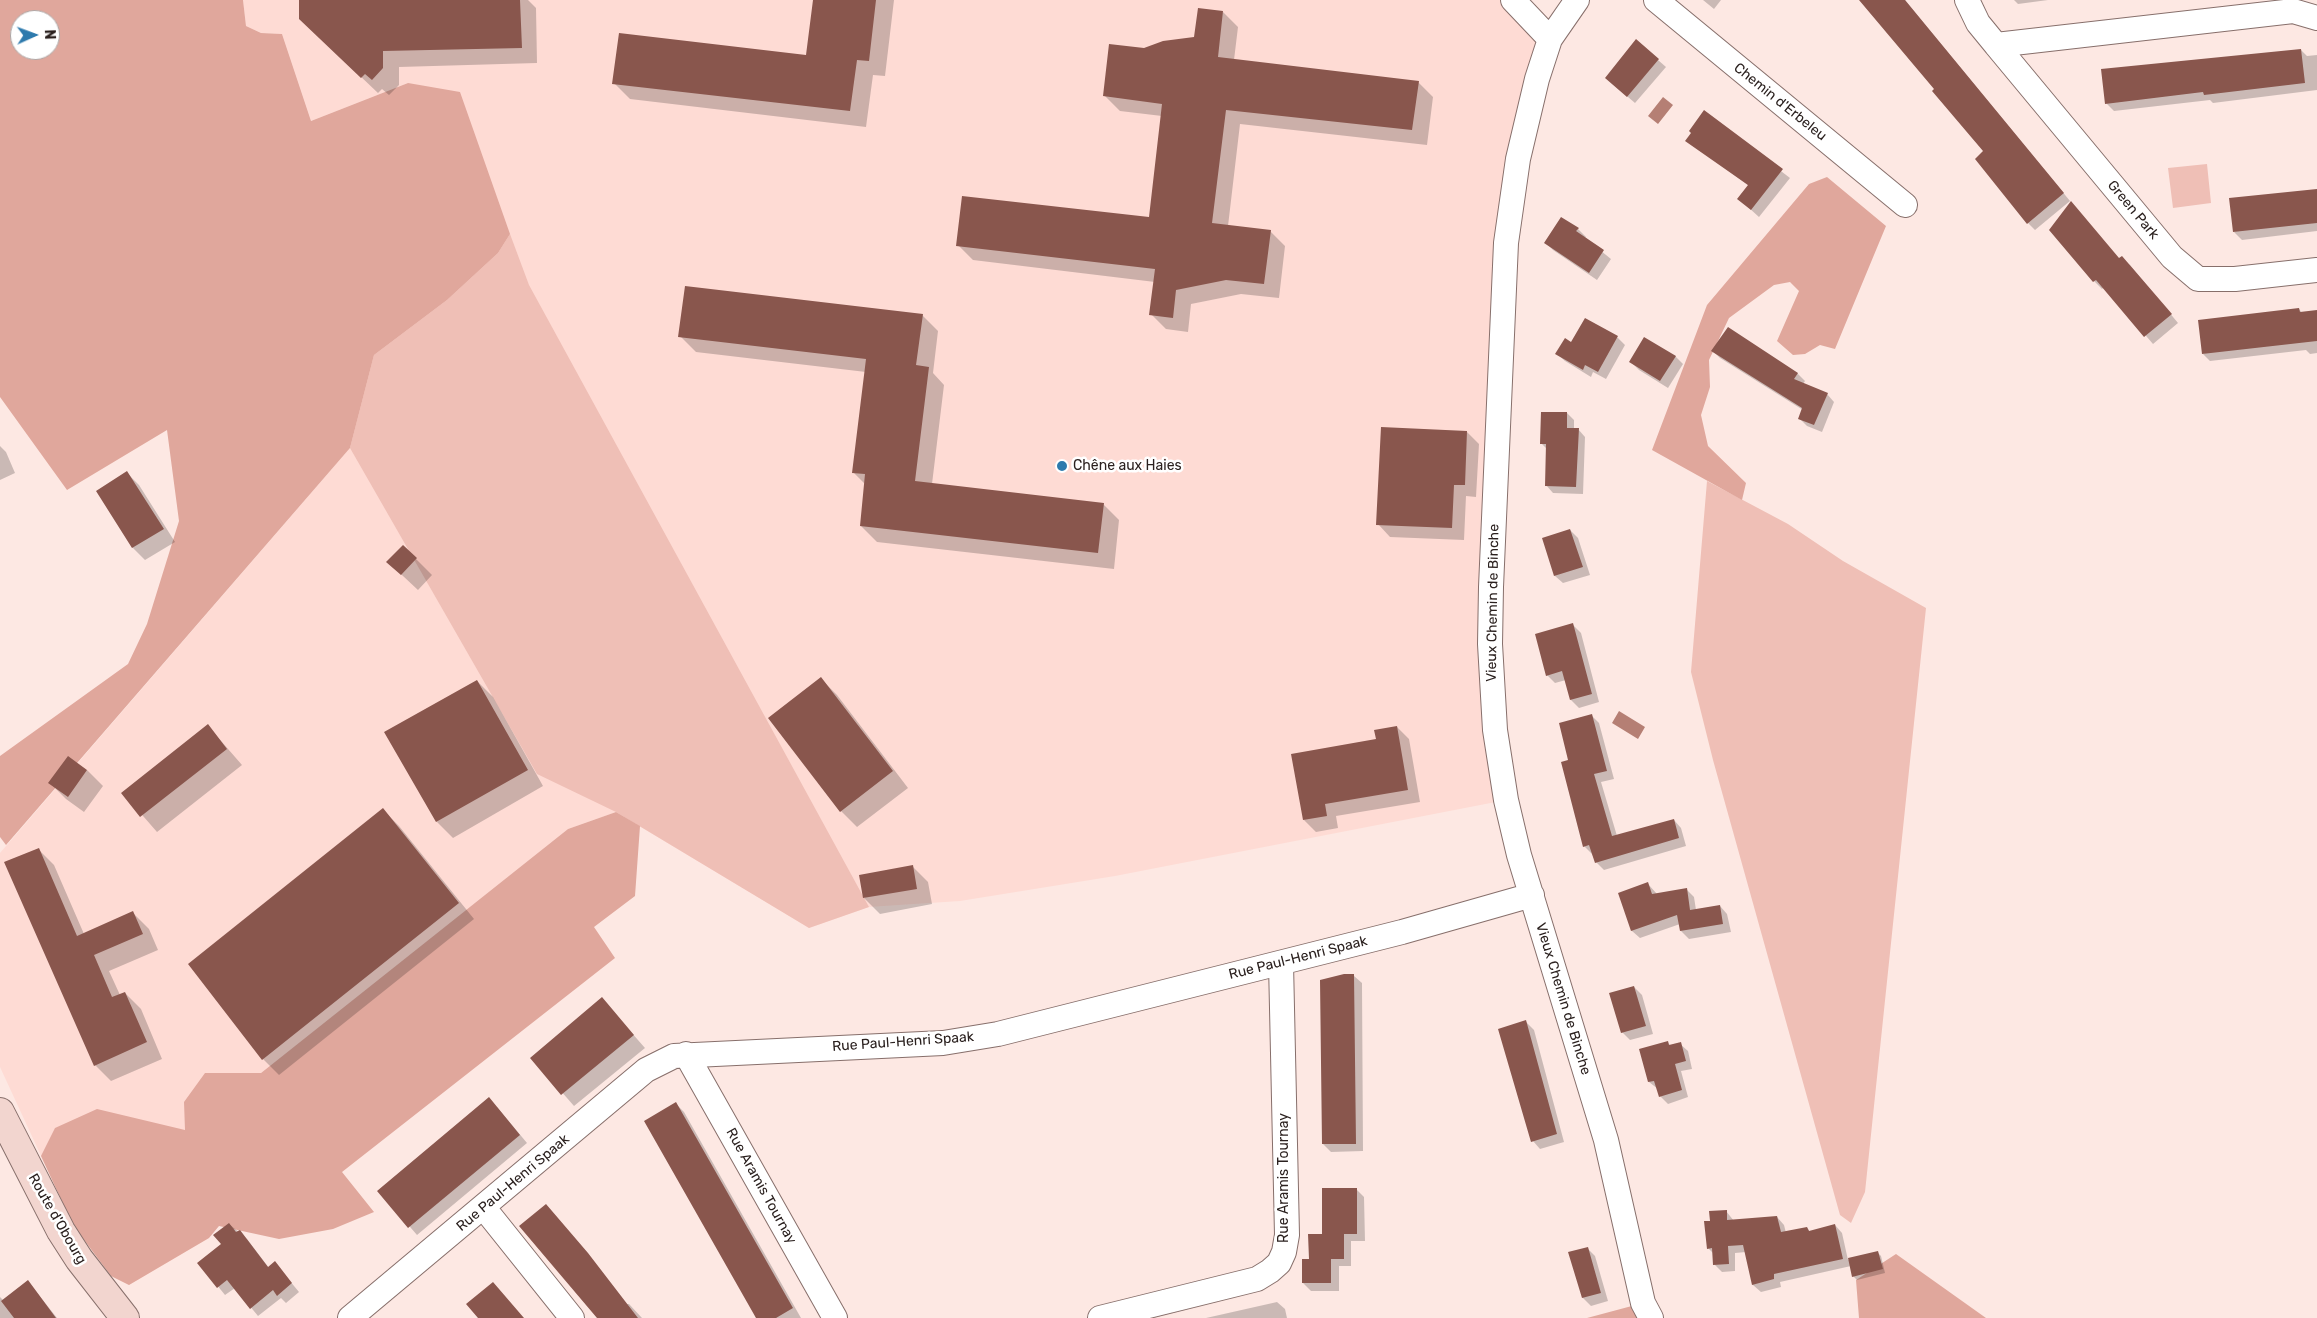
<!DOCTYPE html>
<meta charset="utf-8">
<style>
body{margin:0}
#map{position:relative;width:2317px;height:1318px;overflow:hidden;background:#fde8e3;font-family:Rubik,sans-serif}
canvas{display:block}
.north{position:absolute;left:10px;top:10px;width:50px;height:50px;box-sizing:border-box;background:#fff;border:1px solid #aaa6a5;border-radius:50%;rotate:88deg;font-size:14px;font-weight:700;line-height:20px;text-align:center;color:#2b211f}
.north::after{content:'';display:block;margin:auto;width:18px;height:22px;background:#2d7aad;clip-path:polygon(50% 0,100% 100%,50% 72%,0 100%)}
</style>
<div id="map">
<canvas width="2317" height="1318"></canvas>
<div class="north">N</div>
</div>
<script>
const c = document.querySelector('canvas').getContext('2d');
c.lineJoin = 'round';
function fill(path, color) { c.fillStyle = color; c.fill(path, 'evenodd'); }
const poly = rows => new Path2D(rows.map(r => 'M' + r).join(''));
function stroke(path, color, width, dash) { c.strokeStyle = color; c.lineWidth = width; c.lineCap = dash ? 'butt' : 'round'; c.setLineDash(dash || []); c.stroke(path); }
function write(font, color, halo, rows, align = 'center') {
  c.font = font + ' Rubik,sans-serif'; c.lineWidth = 5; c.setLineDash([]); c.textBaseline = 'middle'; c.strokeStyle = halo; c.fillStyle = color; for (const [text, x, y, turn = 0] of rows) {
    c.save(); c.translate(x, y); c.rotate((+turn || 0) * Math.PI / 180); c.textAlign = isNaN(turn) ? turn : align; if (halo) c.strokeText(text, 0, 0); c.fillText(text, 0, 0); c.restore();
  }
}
fill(poly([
 [243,0,1513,0,1550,39,1518,159,1495,506,1506,800,1115,876,960,901,869,907,809,928,616,812,568,829,261,1073,205,1073,209,1238,129,1285,111,1276,73,1225,0,1067,0,853,350,448,408,83,311,121,282,34,261,33,246,26]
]), '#fedbd4');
fill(poly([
 [2207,164,2211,203,2173,208,2168,168],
 [510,234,529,285,869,907,809,928,616,812,537,774,350,448,374,355,447,300,498,253],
 [1707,481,1788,524,1843,561,1926,608,1865,1192,1851,1223,1840,1215,1713,760,1691,672]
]), '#efbfb6');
fill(poly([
 [0,0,243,0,246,26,261,33,282,34,311,121,408,83,460,92,510,234,498,253,447,300,374,355,350,448,6,845,0,837,0,756,128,664,147,624,179,521,167,430,67,490,0,397],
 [20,20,50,20,50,50,20,50],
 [1827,177,1886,226,1835,349,1820,345,1805,354,1793,355,1777,341,1799,291,1790,282,1774,285,1729,318,1709,360,1710,387,1701,415,1708,446,1746,483,1742,500,1652,450,1707,305,1809,184],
 [616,812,640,826,635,896,594,927,615,958,342,1172,374,1212,333,1229,279,1239,219,1226,209,1238,129,1285,111,1276,73,1225,41,1156,55,1128,97,1109,185,1130,184,1102,205,1073,261,1073,568,829],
 [1896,1254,1986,1318,1859,1318,1856,1280],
 [1643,1303,1651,1318,1587,1318]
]), '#e0a79c');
fill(poly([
 [1663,97,1673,105,1658,124,1648,116],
 [1619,711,1645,727,1638,739,1612,723]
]), '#b57f74');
fill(poly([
 [300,0,528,0,536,8,537,63,399,67,399,85,389,95,382,89,378,93,317,35],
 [814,0,894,0,885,76,873,75,866,127,630,99,614,83,807,56],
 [1703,0,1721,0,1714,9],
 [1870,0,1905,0,2070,201,2035,230,2028,223,1984,151],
 [2014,0,2048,0,2018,4],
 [1223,12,1238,27,1234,60,1418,82,1433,97,1427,145,1240,124,1228,226,1270,231,1285,246,1279,298,1241,294,1191,304,1188,332,1166,329,1151,314,1155,282,973,260,958,245,1150,219,1162,116,1120,111,1105,96,1144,49,1195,38],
 [2301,50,2307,56,2317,55,2317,90,2213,103,2210,100,2114,111,2106,103],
 [1658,60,1666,67,1635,103,1614,85],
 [1704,112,1790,178,1759,217,1739,199,1749,186,1687,140],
 [2317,190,2317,231,2242,240,2234,232],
 [1578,229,1586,237,1585,238,1611,259,1597,280,1553,250,1545,242],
 [2120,259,2130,265,2178,323,2153,344,2104,287,2102,289,2094,281],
 [2299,309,2302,313,2317,311,2317,353,2310,354,2306,350,2210,361,2203,354],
 [922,315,938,331,933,373,944,385,932,484,1103,504,1119,520,1114,569,877,542,861,526,865,484,854,473,866,372,696,352,680,336],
 [1586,319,1618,338,1625,345,1606,379,1593,372,1591,377,1565,361,1557,354,1572,343],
 [1713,351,1797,373,1805,381,1803,384,1827,394,1834,402,1822,432,1807,426,1799,418,1803,410,1720,358],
 [1675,356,1683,364,1668,388,1639,370,1631,362],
 [1567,413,1574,420,1574,429,1578,429,1585,437,1583,494,1553,493,1546,485,1547,449,1541,443],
 [1467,432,1479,444,1476,497,1466,496,1464,540,1390,537,1378,524],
 [0,446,6,452,15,473,0,480],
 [127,473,139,485,175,542,145,560,133,548,98,491],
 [1570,530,1578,538,1590,575,1563,583,1555,576],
 [416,559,432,575,418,590,388,562],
 [1573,625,1581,633,1599,702,1579,708,1571,700,1566,680,1555,683,1547,675],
 [821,679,837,695,908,788,857,827,841,811],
 [477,681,493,697,543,786,453,838,437,822],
 [1591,715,1599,723,1614,779,1601,782,1617,836,1674,820,1681,828,1686,846,1604,870,1596,862,1592,854,1584,846,1570,760],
 [208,726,242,765,157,832,123,793],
 [1397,727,1409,739,1420,802,1336,816,1338,828,1316,832,1304,820,1377,740],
 [87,770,103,786,84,812,66,799,50,783],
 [383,810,399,826,474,919,279,1075,263,1059],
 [38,849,54,865,84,934,133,913,149,929,158,950,109,971,120,995,125,993,141,1009,162,1059,111,1081,95,1065],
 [912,866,928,882,932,904,880,914,864,898],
 [1648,884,1657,894,1686,889,1694,897,1696,910,1720,906,1727,914,1731,932,1689,939,1681,931,1680,924,1640,938,1632,931,1619,894],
 [1354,976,1362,983,1363,1151,1331,1152,1323,1144],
 [1634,987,1642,995,1653,1034,1630,1040,1622,1032],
 [602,999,645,1048,574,1106,532,1058],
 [1526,1022,1534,1030,1564,1142,1540,1149,1533,1141],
 [1667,1042,1671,1046,1680,1044,1688,1051,1692,1069,1681,1071,1688,1097,1668,1104,1660,1096,1658,1089,1649,1082,1641,1050],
 [676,1104,684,1112,801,1318,757,1318],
 [497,1107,527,1143,417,1235,379,1191],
 [1356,1189,1364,1197,1365,1241,1351,1241,1351,1266,1339,1266,1339,1291,1311,1291,1303,1283,1310,1261,1324,1235],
 [1726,1211,1734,1221,1777,1217,1784,1225,1786,1233,1807,1228,1810,1232,1835,1225,1842,1233,1848,1260,1877,1252,1881,1256,1885,1273,1857,1280,1853,1276,1851,1266,1780,1282,1781,1287,1761,1292,1753,1285,1746,1252,1735,1253,1735,1271,1722,1272,1714,1264,1713,1253,1708,1248,1711,1222],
 [229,1224,247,1239,269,1268,275,1263,299,1292,286,1303,281,1298,258,1316,235,1288,225,1295,199,1263,222,1244],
 [1587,1248,1595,1256,1608,1301,1591,1306,1583,1298,1570,1253],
 [34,1289,57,1318,0,1318,0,1297,4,1301],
 [1277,1302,1285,1309,1287,1318,1206,1318],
 [629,1304,642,1318,598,1318,627,1304]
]), '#0003');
fill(poly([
 [299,0,520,0,522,48,383,51,383,68,372,80,365,74,361,78,299,19],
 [813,0,876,0,869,61,857,60,850,111,612,84,619,33,806,55],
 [1859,0,1905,0,2064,193,2027,224,1975,159,1983,151,1932,91,1934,89],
 [1198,8,1223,11,1218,57,1419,81,1412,130,1226,110,1212,223,1271,230,1264,284,1226,280,1176,290,1173,318,1149,315,1155,269,956,246,962,196,1149,217,1162,104,1103,96,1109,44,1144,48,1163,41,1194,37],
 [1636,39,1659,59,1627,97,1605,78],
 [2301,49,2305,83,2204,95,2203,92,2105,104,2101,69],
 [1704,110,1783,169,1751,210,1737,199,1748,185,1685,141,1691,133,1689,131],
 [2317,189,2317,223,2233,232,2229,198],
 [2071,201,2119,258,2122,256,2172,314,2144,337,2096,280,2093,282,2049,230],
 [1561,217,1579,228,1576,231,1604,250,1589,273,1544,243],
 [685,286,923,314,916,365,929,367,915,481,1104,503,1098,553,860,526,865,474,852,473,866,359,678,337],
 [2299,308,2300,312,2317,310,2317,341,2202,354,2198,320],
 [1585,318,1618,336,1598,372,1585,365,1583,370,1555,354,1565,338,1571,342],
 [1728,327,1798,373,1794,379,1828,393,1814,425,1798,419,1802,408,1711,351],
 [1644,337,1676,356,1660,381,1629,362],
 [1541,412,1567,412,1567,428,1579,428,1576,487,1545,486,1546,444,1540,444],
 [1381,427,1467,431,1465,485,1454,485,1452,528,1376,525],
 [127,471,164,529,132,548,96,491],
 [1570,529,1583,567,1554,576,1542,538],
 [403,545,417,558,401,575,386,562],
 [1573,623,1592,694,1570,700,1562,671,1546,676,1535,634],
 [821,677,893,771,840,812,768,718],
 [477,680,528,770,436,822,384,732],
 [1592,714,1607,771,1594,774,1612,836,1674,819,1679,838,1595,863,1589,845,1583,847,1561,762,1568,760,1559,723],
 [208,724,227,749,140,817,121,793],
 [1397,726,1408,790,1325,804,1327,816,1303,820,1291,754,1376,739,1374,730],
 [68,756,87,770,68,797,48,783],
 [383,808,459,903,262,1060,188,964],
 [39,848,77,936,133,911,143,934,94,955,112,997,125,992,147,1042,94,1066,4,862],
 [913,865,917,889,863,898,859,875],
 [1648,882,1652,894,1687,888,1690,910,1720,905,1723,924,1680,931,1677,915,1631,931,1618,893],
 [1344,974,1354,974,1356,1144,1322,1144,1320,980],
 [1634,986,1646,1026,1621,1033,1609,993],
 [602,997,634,1035,561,1095,530,1058],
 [1526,1020,1557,1134,1531,1142,1498,1029],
 [1668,1041,1669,1045,1681,1042,1686,1061,1675,1064,1682,1090,1659,1097,1654,1081,1648,1082,1639,1049],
 [489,1097,520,1135,408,1228,377,1191],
 [676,1102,793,1308,776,1318,756,1318,644,1121],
 [1322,1188,1357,1188,1357,1234,1344,1234,1344,1259,1331,1259,1331,1283,1302,1283,1302,1259,1309,1259,1308,1234,1322,1234],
 [546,1204,588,1253,638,1318,597,1318,519,1226],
 [1727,1210,1727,1220,1777,1216,1781,1232,1807,1227,1809,1231,1835,1224,1843,1259,1774,1274,1774,1279,1752,1285,1743,1245,1728,1246,1729,1264,1713,1265,1712,1248,1707,1249,1704,1221,1710,1221,1709,1211],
 [229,1223,236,1232,240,1230,268,1267,275,1261,292,1283,277,1296,273,1290,250,1309,227,1280,217,1288,197,1263,221,1244,213,1235],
 [1588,1247,1601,1293,1582,1298,1568,1252],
 [1878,1251,1883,1269,1852,1277,1848,1258],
 [28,1280,56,1318,14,1318,1,1301],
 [493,1282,524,1318,478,1318,466,1304]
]), '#89564d');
const street = poly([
 [1513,0,1550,39],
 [1577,0,1550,39,1537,79,1518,159,1506,243,1491,587,1490,644,1495,730,1506,800,1519,855,1606,1140,1643,1303,1651,1318],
 [1656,0,1905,205],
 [1967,0,1978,23,1996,45,2293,11,2317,18],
 [1996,45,2172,257,2198,279,2235,279,2317,270],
 [686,1054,835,1318],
 [484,1208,572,1318],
 [350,1318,646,1070,674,1056,943,1043,998,1034,1402,932,1532,895],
 [1100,1318,1257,1279,1270,1271,1279,1263,1284,1252,1287,1235,1281,963]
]);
const secondary = poly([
 [0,1112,61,1231,79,1259,125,1318]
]);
stroke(street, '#876f6b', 26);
stroke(secondary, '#876f6b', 30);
stroke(street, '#fff', 24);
stroke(secondary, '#f2d5cf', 28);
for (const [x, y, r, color] of [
 [1062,466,6,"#2d7aad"]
]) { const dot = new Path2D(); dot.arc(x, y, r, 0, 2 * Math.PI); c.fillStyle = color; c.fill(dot); stroke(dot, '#fff', 2); }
write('14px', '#2b211f', '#fff', [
 ["Chemin d'Erbeleu",1780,102,39],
 ["Green Park",2133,210,50],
 ["Vieux Chemin de Binche",1493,603,-89],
 ["Rue Paul-Henri Spaak",1298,958,-14],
 ["Vieux Chemin de Binche",1563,999,73],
 ["Rue Paul-Henri Spaak",903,1042,-4],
 ["Rue Aramis Tournay",1284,1178,-90],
 ["Rue Paul-Henri Spaak",513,1183,-40],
 ["Rue Aramis Tournay",761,1186,61],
 ["Route d'Obourg",57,1219,60]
]);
write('14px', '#2b211f', '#fff', [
 ["Chêne aux Haies",1073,466]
], 'left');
</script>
